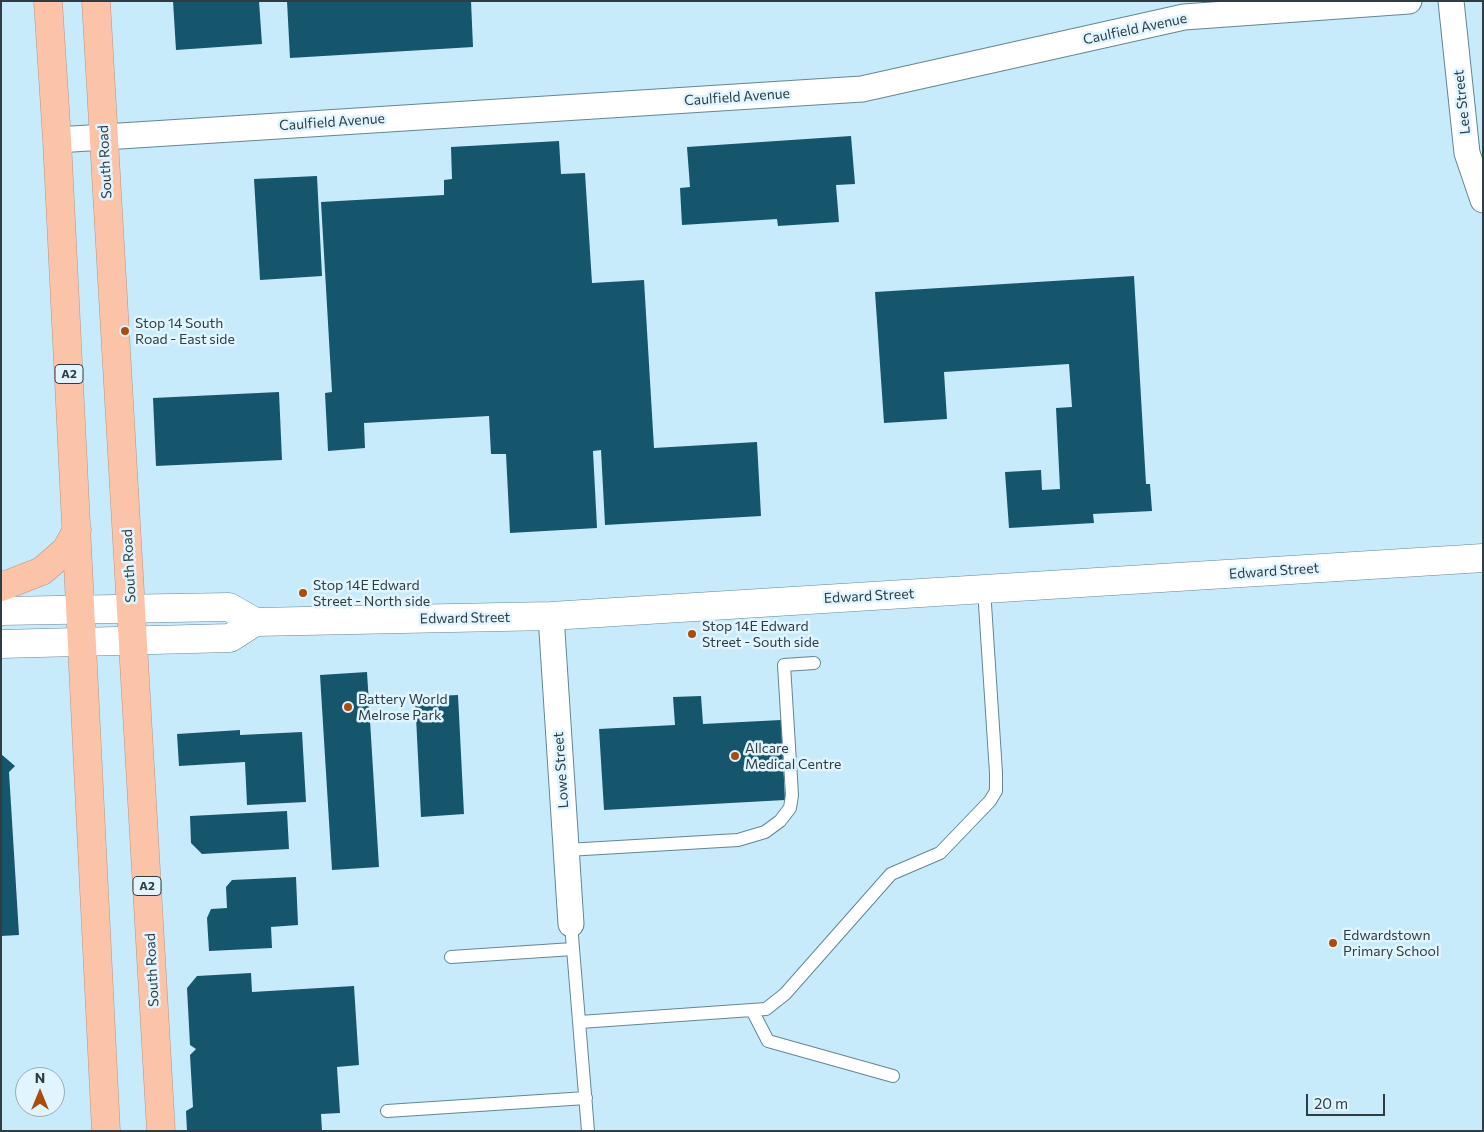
<!DOCTYPE html>
<style>
body{margin:0}
#map{position:relative;width:1484px;height:1132px;overflow:hidden;background:#c7ebfa;font-family:Commissioner,sans-serif}
canvas{display:block}
.frame{position:absolute;inset:0;border:2px solid #2f3d43;pointer-events:none}
.north{position:absolute;left:15px;top:1067px;width:50px;height:50px;box-sizing:border-box;background:#e0f5ff;border:1px solid #99abb4;border-radius:50%;rotate:0deg;font-size:14px;font-weight:700;line-height:20px;text-align:center;color:#2f3d43}
.north::after{content:'';display:block;margin:auto;width:18px;height:22px;background:#ad4c09;clip-path:polygon(50% 0,100% 100%,50% 72%,0 100%)}
.scale{position:absolute;left:1306px;top:1094px;width:79px;height:22px;box-sizing:border-box;border:2px solid #2f3d43;border-top:0;padding-left:6px;font-size:15px;line-height:18px;white-space:nowrap;color:#2f3d43;-webkit-text-stroke:4px #e0f5ff;paint-order:stroke}
</style>
<div id="map">
<canvas width="1484" height="1132"></canvas>
<div class="frame"></div>
<div class="north">N</div>
<div class="scale">20 m</div>
</div>
<script>
const c = document.querySelector('canvas').getContext('2d');
c.lineJoin = 'round';
function fill(path, color) { c.fillStyle = color; c.fill(path, 'evenodd'); }
const poly = rows => new Path2D(rows.map(r => 'M' + r).join(''));
function stroke(path, color, width, dash) { c.strokeStyle = color; c.lineWidth = width; c.lineCap = dash ? 'butt' : 'round'; c.setLineDash(dash || []); c.stroke(path); }
function write(font, color, halo, rows, align = 'center') {
  c.font = font + ' Commissioner,sans-serif'; c.lineWidth = 5; c.setLineDash([]); c.textBaseline = 'middle'; c.strokeStyle = halo; c.fillStyle = color; for (const [text, x, y, turn = 0] of rows) {
    c.save(); c.translate(x, y); c.rotate((+turn || 0) * Math.PI / 180); c.textAlign = isNaN(turn) ? turn : align; if (halo) c.strokeText(text, 0, 0); c.fillText(text, 0, 0); c.restore();
  }
}
fill(poly([
 [173,1,259,1,262,44,176,50],
 [287,1,471,1,473,47,290,58],
 [851,136,855,184,836,185,839,222,778,226,777,219,682,225,680,188,690,187,687,147],
 [559,141,561,174,585,173,592,283,644,280,654,448,757,442,761,516,605,525,601,450,593,451,597,528,510,533,506,454,491,454,489,416,364,423,365,448,328,451,325,393,332,392,321,202,444,195,444,180,452,179,451,147],
 [317,176,322,276,260,280,254,179],
 [1134,276,1146,484,1150,484,1152,511,1093,514,1094,523,1009,528,1005,472,1041,470,1042,490,1060,489,1056,408,1072,407,1069,364,944,372,947,419,884,423,875,292],
 [279,392,282,460,156,466,153,398],
 [367,672,379,867,332,870,320,675],
 [458,695,464,814,421,817,415,697],
 [701,696,703,724,781,720,785,800,604,810,599,729,675,725,673,697],
 [240,730,240,735,302,732,306,802,247,805,245,762,179,766,177,734],
 [1,754,15,766,9,772,19,935,1,936],
 [287,811,289,849,202,854,191,843,190,816],
 [296,877,298,925,271,927,272,948,209,951,207,918,211,909,227,908,226,887,232,880],
 [251,973,252,992,354,986,359,1065,337,1067,340,1113,321,1114,322,1131,187,1131,186,1111,193,1107,190,1055,196,1049,190,1045,187,988,197,976]
]), '#16566c');
const lane = poly([
 [567,850,738,840,765,832,780,821,790,808,792,795,784,665,814,663],
 [571,924,588,1131],
 [451,957,573,949],
 [753,1012,768,1041,893,1076],
 [580,1022,766,1009,785,994,891,874,940,853,990,801,996,791,996,773,984,589],
 [387,1111,586,1098]
]);
const street = poly([
 [1451,1,1467,153,1483,200],
 [57,140,862,89,1184,17,1409,1],
 [551,616,571,924]
]);
const secondary = poly([
 [1,611,229,607,255,622],
 [1,644,230,638,255,622,551,616,1483,558]
]);
const highway = poly([
 [48,1,57,140,106,1131],
 [96,1,161,1131],
 [1,587,42,571,66,550,77,530]
]);
stroke(lane, '#648693', 14);
stroke(street, '#648693', 27);
stroke(secondary, '#648693', 29);
stroke(highway, '#b49485', 29);
stroke(lane, '#fff', 12);
stroke(street, '#fff', 25);
stroke(secondary, '#fff', 28);
stroke(highway, '#fbc3a8', 28);
for (const [x, y, r, color] of [
 [125,331,5,"#ad4c09"],
 [303,593,5,"#ad4c09"],
 [692,634,5,"#ad4c09"],
 [348,707,5,"#ad4c09"],
 [735,756,5,"#ad4c09"],
 [1333,943,5,"#ad4c09"]
]) { const dot = new Path2D(); dot.arc(x, y, r, 0, 2 * Math.PI); c.fillStyle = color; c.fill(dot); stroke(dot, '#e0f5ff', 2); }
for (const [x, y, w] of [
 [69,374,28],
 [147,886,28]
]) { const box = new Path2D(); box.roundRect(x - w / 2, y - 9.5, w, 19, 4); c.fillStyle = '#e0f5ff'; c.fill(box); stroke(box, '#2f3d43', 1); }
write('bold 12px', '#2f3d43', null, [
 ["A2",69,374],
 ["A2",147,886]
]);
write('14px', '#2f3d43', '#e0f5ff', [
 ["Caulfield Avenue",1135,29,-12],
 ["Caulfield Avenue",737,97,-4],
 ["Lee Street",1462,102,-96],
 ["Caulfield Avenue",332,122,-4],
 ["South Road",105,162,-93],
 ["South Road",129,566,-93],
 ["Edward Street",1274,571,-4],
 ["Edward Street",869,596,-3],
 ["Edward Street",465,618,-1],
 ["Lowe Street",561,770,-94],
 ["South Road",152,970,-93]
]);
write('14px', '#2f3d43', '#e0f5ff', [
 ["Stop 14 South",135,323],
 ["Road - East side",135,339],
 ["Stop 14E Edward",313,585],
 ["Street - North side",313,601],
 ["Stop 14E Edward",702,626],
 ["Street - South side",702,642],
 ["Battery World",358,699],
 ["Melrose Park",358,715],
 ["Allcare",745,748],
 ["Medical Centre",745,764],
 ["Edwardstown",1343,935],
 ["Primary School",1343,951]
], 'left');
</script>
